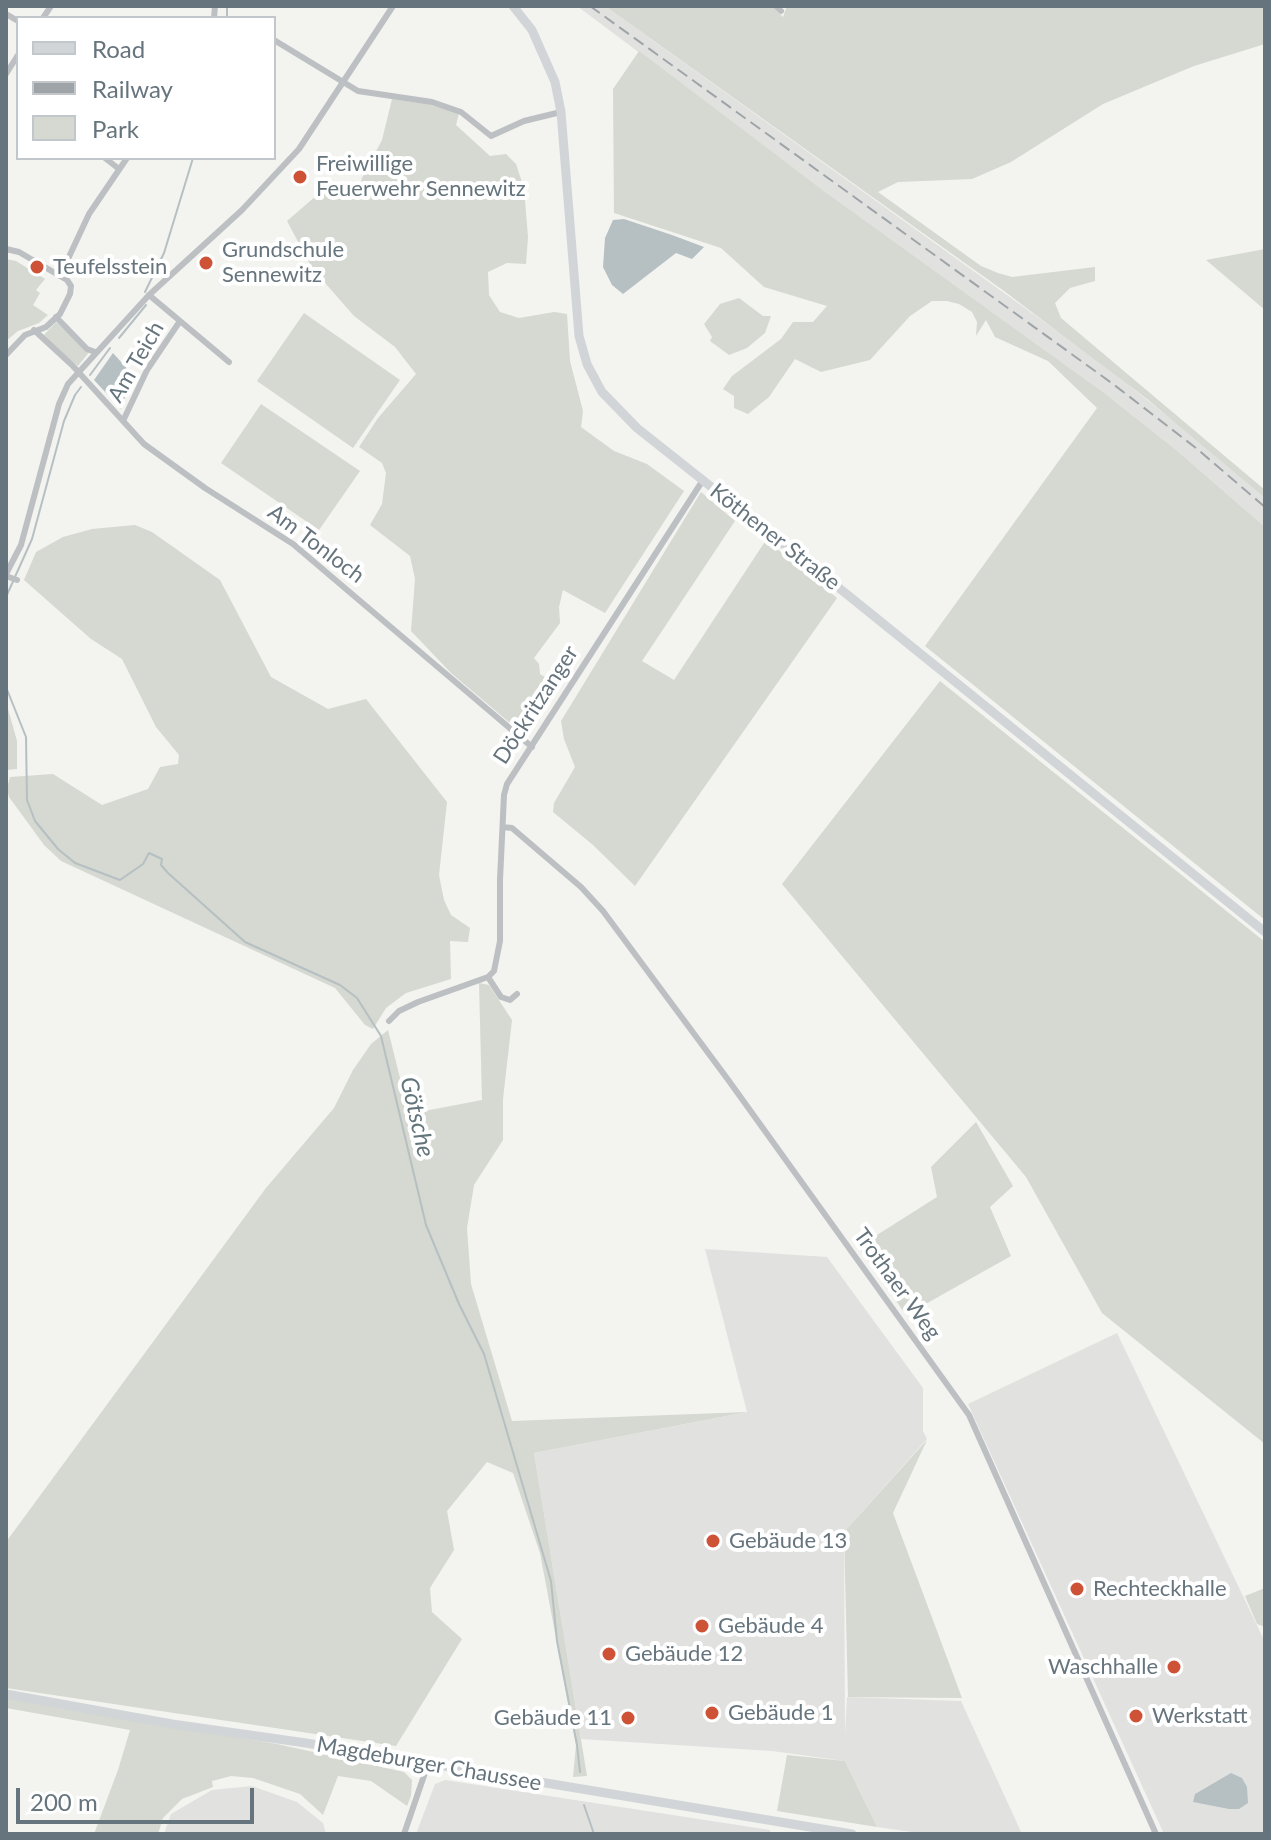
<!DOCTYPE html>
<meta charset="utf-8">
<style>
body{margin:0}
#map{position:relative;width:1271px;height:1840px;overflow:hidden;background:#f3f3f0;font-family:Lato,sans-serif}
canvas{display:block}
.frame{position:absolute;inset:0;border:8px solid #66747d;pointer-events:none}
.legend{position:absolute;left:16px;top:16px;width:260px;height:144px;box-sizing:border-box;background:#fff;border:2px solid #c2c7cb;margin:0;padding:10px 14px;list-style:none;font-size:24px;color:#66747d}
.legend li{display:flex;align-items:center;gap:16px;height:40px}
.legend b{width:40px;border:2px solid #c2c7cb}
.scale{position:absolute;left:16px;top:1788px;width:238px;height:36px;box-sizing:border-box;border:4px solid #66747d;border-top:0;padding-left:10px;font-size:24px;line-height:28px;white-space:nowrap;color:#66747d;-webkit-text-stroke:6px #fff;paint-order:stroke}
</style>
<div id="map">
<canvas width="1271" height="1840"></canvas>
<div class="frame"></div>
<ul class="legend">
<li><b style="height:10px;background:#d1d5d8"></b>Road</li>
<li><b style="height:10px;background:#9ea4a8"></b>Railway</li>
<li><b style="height:22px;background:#d5d9d1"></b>Park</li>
</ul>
<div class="scale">200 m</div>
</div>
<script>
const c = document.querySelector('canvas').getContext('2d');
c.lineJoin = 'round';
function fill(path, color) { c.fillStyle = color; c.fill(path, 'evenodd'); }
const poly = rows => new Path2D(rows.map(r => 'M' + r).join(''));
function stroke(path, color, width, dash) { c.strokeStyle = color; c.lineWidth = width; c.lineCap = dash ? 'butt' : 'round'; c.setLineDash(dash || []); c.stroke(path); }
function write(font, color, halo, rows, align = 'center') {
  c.font = font + ' Lato,sans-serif'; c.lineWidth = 8; c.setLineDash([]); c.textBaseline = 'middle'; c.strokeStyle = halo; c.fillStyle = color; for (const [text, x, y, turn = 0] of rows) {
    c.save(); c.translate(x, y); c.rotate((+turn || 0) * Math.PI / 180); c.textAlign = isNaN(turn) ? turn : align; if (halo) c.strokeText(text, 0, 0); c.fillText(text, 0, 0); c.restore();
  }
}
fill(poly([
 [577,6,605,6,1089,354,1189,433,1265,498,1265,527,1175,449,1103,392,824,191],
 [705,1249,827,1257,923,1388,923,1431,927,1439,844,1532,845,1734,847,1697,961,1701,1022,1834,926,1834,877,1827,845,1761,772,1751,581,1739,534,1453,747,1412],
 [1117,1333,1265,1642,1265,1834,1164,1834,968,1404],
 [445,1780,770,1830,770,1834,416,1834,435,1784],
 [252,1786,297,1802,323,1823,326,1834,164,1834,171,1814,212,1790]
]), '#e1e2e0');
fill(poly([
 [605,6,772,6,783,17,787,6,1265,6,1265,44,1194,66,1103,104,1011,162,972,179,898,182,878,192,981,266,998,273,1012,277,1095,267,1095,281,1070,288,1055,303,1061,318,1265,490,1265,498,1147,399,1004,291],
 [639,51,824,191,1103,392,1175,449,1265,527,1265,920,925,646,1097,408,1048,361,995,337,986,320,976,336,977,322,972,312,959,304,947,301,932,301,910,316,870,360,821,372,795,359,769,397,748,414,734,408,734,396,723,389,732,376,781,339,793,322,813,322,827,306,764,287,721,248,614,213,613,89],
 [392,99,428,104,459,113,456,125,490,156,506,154,516,164,524,188,528,237,526,264,507,263,488,272,489,295,500,312,519,318,554,312,567,314,570,361,583,411,581,427,614,451,647,464,684,491,605,613,563,590,559,607,560,623,534,658,539,664,540,674,559,686,523,734,451,673,411,631,415,579,410,556,370,525,382,504,386,473,382,463,359,447,378,418,416,374,395,347,354,316,312,268,287,221,324,189,359,190,362,178,382,140],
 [1265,249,1265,310,1206,260],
 [6,259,16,261,45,279,36,290,40,293,33,305,48,315,39,323,18,331,6,341],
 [739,298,763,316,771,316,765,333,747,348,729,355,710,341,712,337,704,324,720,304],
 [304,313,400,380,353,448,257,381],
 [56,322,90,351,78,366,43,336],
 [261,404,360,471,319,530,221,463],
 [701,492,735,521,642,661,674,680,766,540,837,598,635,886,593,845,553,812,554,803,575,767,564,739,561,721],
 [135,525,152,532,220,580,271,677,328,709,366,699,447,802,439,875,444,900,451,915,470,928,468,942,450,941,451,979,406,993,386,1008,373,1029,365,1025,335,988,61,861,44,845,9,797,7,788,10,777,53,774,102,805,148,789,160,767,178,764,179,755,156,727,122,659,91,639,24,580,36,552,63,537,92,529],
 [940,681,1265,942,1265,1444,1102,1313,1026,1177,782,884],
 [6,702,17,741,17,769,6,770],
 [479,983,489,985,512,1020,503,1099,503,1140,474,1185,467,1228,471,1284,512,1421,747,1412,534,1453,587,1776,573,1777,576,1745,540,1553,513,1473,487,1462,447,1511,454,1550,430,1588,432,1612,462,1639,396,1746,6,1688,6,1542,266,1188,334,1108,353,1070,371,1044,388,1030,409,1114,482,1100],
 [976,1122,1013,1186,990,1207,1011,1256,906,1315,858,1247,937,1197,931,1167],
 [927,1440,893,1513,962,1698,848,1697,844,1532],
 [1265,1588,1265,1627,1257,1624,1245,1596],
 [6,1698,277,1744,404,1772,412,1780,411,1796,407,1806,371,1781,338,1776,323,1815,300,1794,253,1778,231,1776,212,1781,213,1787,182,1799,163,1818,158,1834,94,1834,118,1770,130,1730,6,1708],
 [787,1755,845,1761,877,1827,777,1811]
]), '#d5d9d1');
fill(poly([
 [624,219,672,235,704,247,692,259,676,253,623,294,612,285,603,267,605,238,613,220],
 [113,353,132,374,121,409,94,380],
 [1231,1773,1242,1778,1247,1787,1248,1803,1239,1809,1229,1809,1193,1802,1195,1794]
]), '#b6c0c3');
stroke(poly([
 [227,18,227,6],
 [145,292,164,253,193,158],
 [119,338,146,305],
 [90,375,110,348],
 [6,597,32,539,64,421,75,395,81,387],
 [6,687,26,737,27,800,35,821,58,849,75,863,120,880,143,864,149,853,162,859,161,865,168,873,245,942,340,985,357,998,381,1036,426,1225,459,1304,484,1354,551,1581,557,1641,577,1745,580,1772],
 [584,1805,594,1834]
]), '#b6c0c3', 2);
stroke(poly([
 [776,6,781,11],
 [6,14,18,21],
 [43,18,51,6],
 [214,18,215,6],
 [274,40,358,91,432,102,461,112,491,136,524,121,561,112],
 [6,74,18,55],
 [105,158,119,169],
 [6,249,19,252,67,280,71,286,70,294,60,314,46,327,25,335,6,355],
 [60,276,89,214,127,158],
 [149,295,229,362],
 [56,317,87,349,95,352],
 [34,330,72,365,144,444,205,488,293,544,532,747],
 [123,421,147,370,180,321],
 [6,574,21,545,59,404,68,384,149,295,242,210,299,149,393,6],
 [6,576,17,580],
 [503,827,512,828,581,887,603,911,729,1081,969,1415,1156,1834],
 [517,994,510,1000,501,997,488,977,494,971,500,941,500,880,504,795,507,784,703,480],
 [389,1021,399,1011,418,1002,488,977],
 [404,1834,428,1764]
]), '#bdc0c3', 6);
stroke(poly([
 [513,6,532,30,555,82,561,112,579,336,587,364,602,392,637,428,849,596,1265,932],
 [6,1694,172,1724,306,1743,852,1834]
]), '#d1d5d8', 9);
stroke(poly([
 [590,6,1113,384,1196,448,1265,507]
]), '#9ea4a8', 2, [12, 6]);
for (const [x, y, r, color] of [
 [300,177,8,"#cd5236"],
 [206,263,8,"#cd5236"],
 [37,267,8,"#cd5236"],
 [713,1541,8,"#cd5236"],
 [1077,1589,8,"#cd5236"],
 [702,1626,8,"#cd5236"],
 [609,1654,8,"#cd5236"],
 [1174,1667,8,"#cd5236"],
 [712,1713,8,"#cd5236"],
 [1136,1716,8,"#cd5236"],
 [628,1718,8,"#cd5236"]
]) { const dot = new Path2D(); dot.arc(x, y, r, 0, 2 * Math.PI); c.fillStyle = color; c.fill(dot); stroke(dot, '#fff', 3); }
write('22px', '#66747d', '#fff', [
 ["Freiwillige",316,164],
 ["Feuerwehr Sennewitz",316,189],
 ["Grundschule",222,250],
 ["Sennewitz",222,275],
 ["Teufelsstein",53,267],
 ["Gebäude 13",729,1541],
 ["Rechteckhalle",1093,1589],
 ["Gebäude 4",718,1626],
 ["Gebäude 12",625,1654],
 ["Waschhalle",1158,1667,"right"],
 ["Gebäude 1",728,1713],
 ["Werkstatt",1152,1716],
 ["Gebäude 11",612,1718,"right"]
], 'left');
write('22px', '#66747d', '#fff', [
 ["Am Teich",136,362,-60],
 ["Köthener Straße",775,537,38],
 ["Am Tonloch",316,544,37],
 ["Döckritzanger",536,705,-57],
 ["Trothaer Weg",897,1284,54],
 ["Magdeburger Chaussee",429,1764,10]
]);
write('italic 24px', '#62757b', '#fff', [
 ["Götsche",417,1117,77]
]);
</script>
